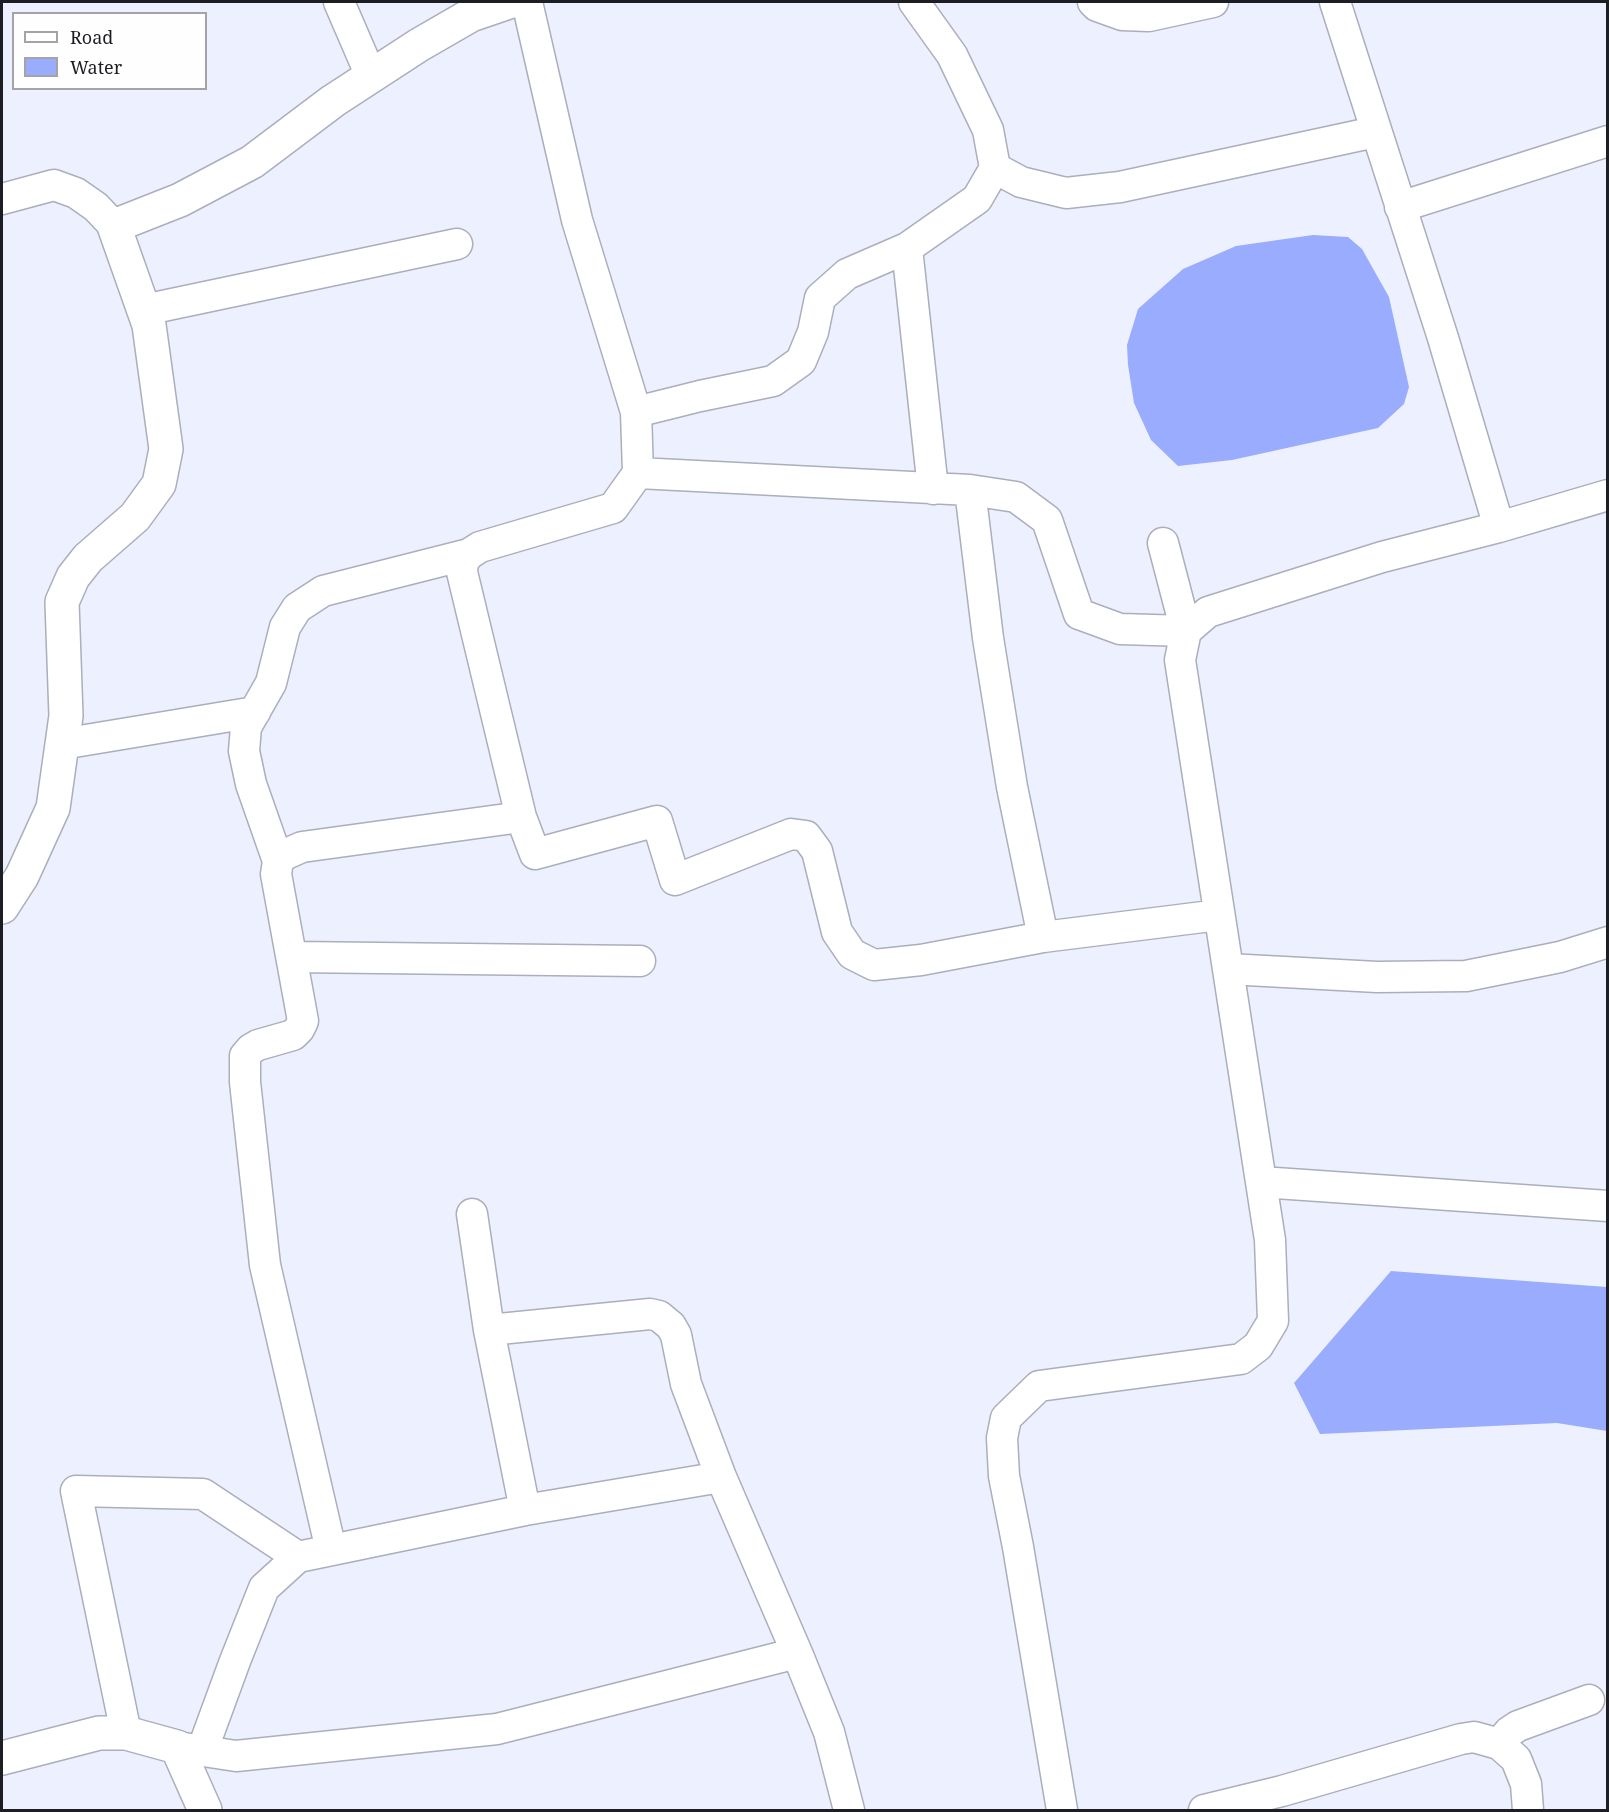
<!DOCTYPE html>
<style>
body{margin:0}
#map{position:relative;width:1609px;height:1812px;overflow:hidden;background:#edf1ff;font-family:"Noto Serif",serif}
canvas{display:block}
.frame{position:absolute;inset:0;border:3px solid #1c1e23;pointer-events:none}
.legend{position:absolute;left:12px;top:12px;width:195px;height:78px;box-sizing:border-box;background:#fefefe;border:2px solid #a4a4a6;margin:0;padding:8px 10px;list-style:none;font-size:18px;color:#1c1e23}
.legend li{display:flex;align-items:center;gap:12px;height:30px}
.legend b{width:30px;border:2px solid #a4a4a6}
</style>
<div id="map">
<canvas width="1609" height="1812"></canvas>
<div class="frame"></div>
<ul class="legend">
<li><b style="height:8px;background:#fff"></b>Road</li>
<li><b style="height:16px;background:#99acfe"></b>Water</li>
</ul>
</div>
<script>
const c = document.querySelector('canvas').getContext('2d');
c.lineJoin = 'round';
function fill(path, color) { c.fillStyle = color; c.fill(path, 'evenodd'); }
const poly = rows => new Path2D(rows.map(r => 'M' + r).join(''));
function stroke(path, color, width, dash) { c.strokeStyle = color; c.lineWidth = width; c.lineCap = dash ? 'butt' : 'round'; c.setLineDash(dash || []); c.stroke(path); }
fill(poly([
 [1313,235,1348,237,1362,249,1389,297,1409,387,1404,404,1378,428,1232,460,1178,466,1151,440,1134,403,1128,365,1127,345,1138,309,1183,269,1236,246],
 [1391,1271,1607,1287,1607,1431,1557,1423,1320,1434,1294,1383]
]), '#99acfe');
const minor = poly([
 [339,2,371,76],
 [527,2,577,220,636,412],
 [1093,2,1097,6,1122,15,1149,16,1213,2],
 [1335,2,1443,338,1499,527],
 [995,168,1021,182,1066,193,1120,187,1375,132],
 [2,199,54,185,76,193,96,207,114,226],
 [1400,207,1608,141],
 [907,248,933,489],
 [144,310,457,244],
 [638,473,970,490,1016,497,1047,520,1079,614,1120,629,1186,631,1163,543],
 [970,490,988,638,1012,787,1043,937],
 [62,744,255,712],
 [521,817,535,854,657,821,675,880,791,834,806,836,817,851,837,932,852,954,874,965,921,960,1043,937,1219,915],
 [278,861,251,784,244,751,246,727,271,683,285,627,297,608,323,591,469,554],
 [292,957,640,961],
 [1228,969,1377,977,1466,976,1560,957,1608,942],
 [1261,1182,1608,1206],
 [472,1214,489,1330],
 [525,1510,489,1330,650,1314,659,1316,671,1326,676,1335,686,1384,721,1477,797,1653],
 [331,1550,265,1265,245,1082,245,1056,251,1049,258,1045,293,1035,299,1029,303,1021,276,874,278,861,284,855,302,847,521,817,462,572,463,562,469,554,480,547,613,508,638,473,636,412,700,396,773,381,801,361,813,332,820,298,847,274,907,248,977,199,995,168,988,130,952,55,914,2],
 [126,1733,76,1491,203,1494,298,1557],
 [1499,1744,1509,1732,1518,1726,1589,1700],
 [177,1747,236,1756,497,1729,797,1653,829,1732,849,1810],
 [202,1751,235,1661,264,1588,298,1557,525,1510,721,1477],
 [1062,1810,1018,1547,1004,1476,1002,1438,1006,1418,1039,1386,1241,1359,1258,1346,1273,1321,1270,1240,1180,660,1186,631,1208,612,1382,557,1499,527,1608,495],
 [1204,1810,1282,1791,1461,1739,1474,1737,1499,1744,1516,1759,1526,1784,1528,1810]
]);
const tertiary = poly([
 [2,907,22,876,53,808,66,716,62,602,73,577,88,558,135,517,159,484,166,449,149,325,114,226,180,200,252,162,333,101,419,45,471,15,509,2],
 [2,1758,99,1733,126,1733,177,1747,205,1810]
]);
stroke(minor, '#abaebb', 33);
stroke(tertiary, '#abaebb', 36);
stroke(minor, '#fff', 30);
stroke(tertiary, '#fff', 33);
</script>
